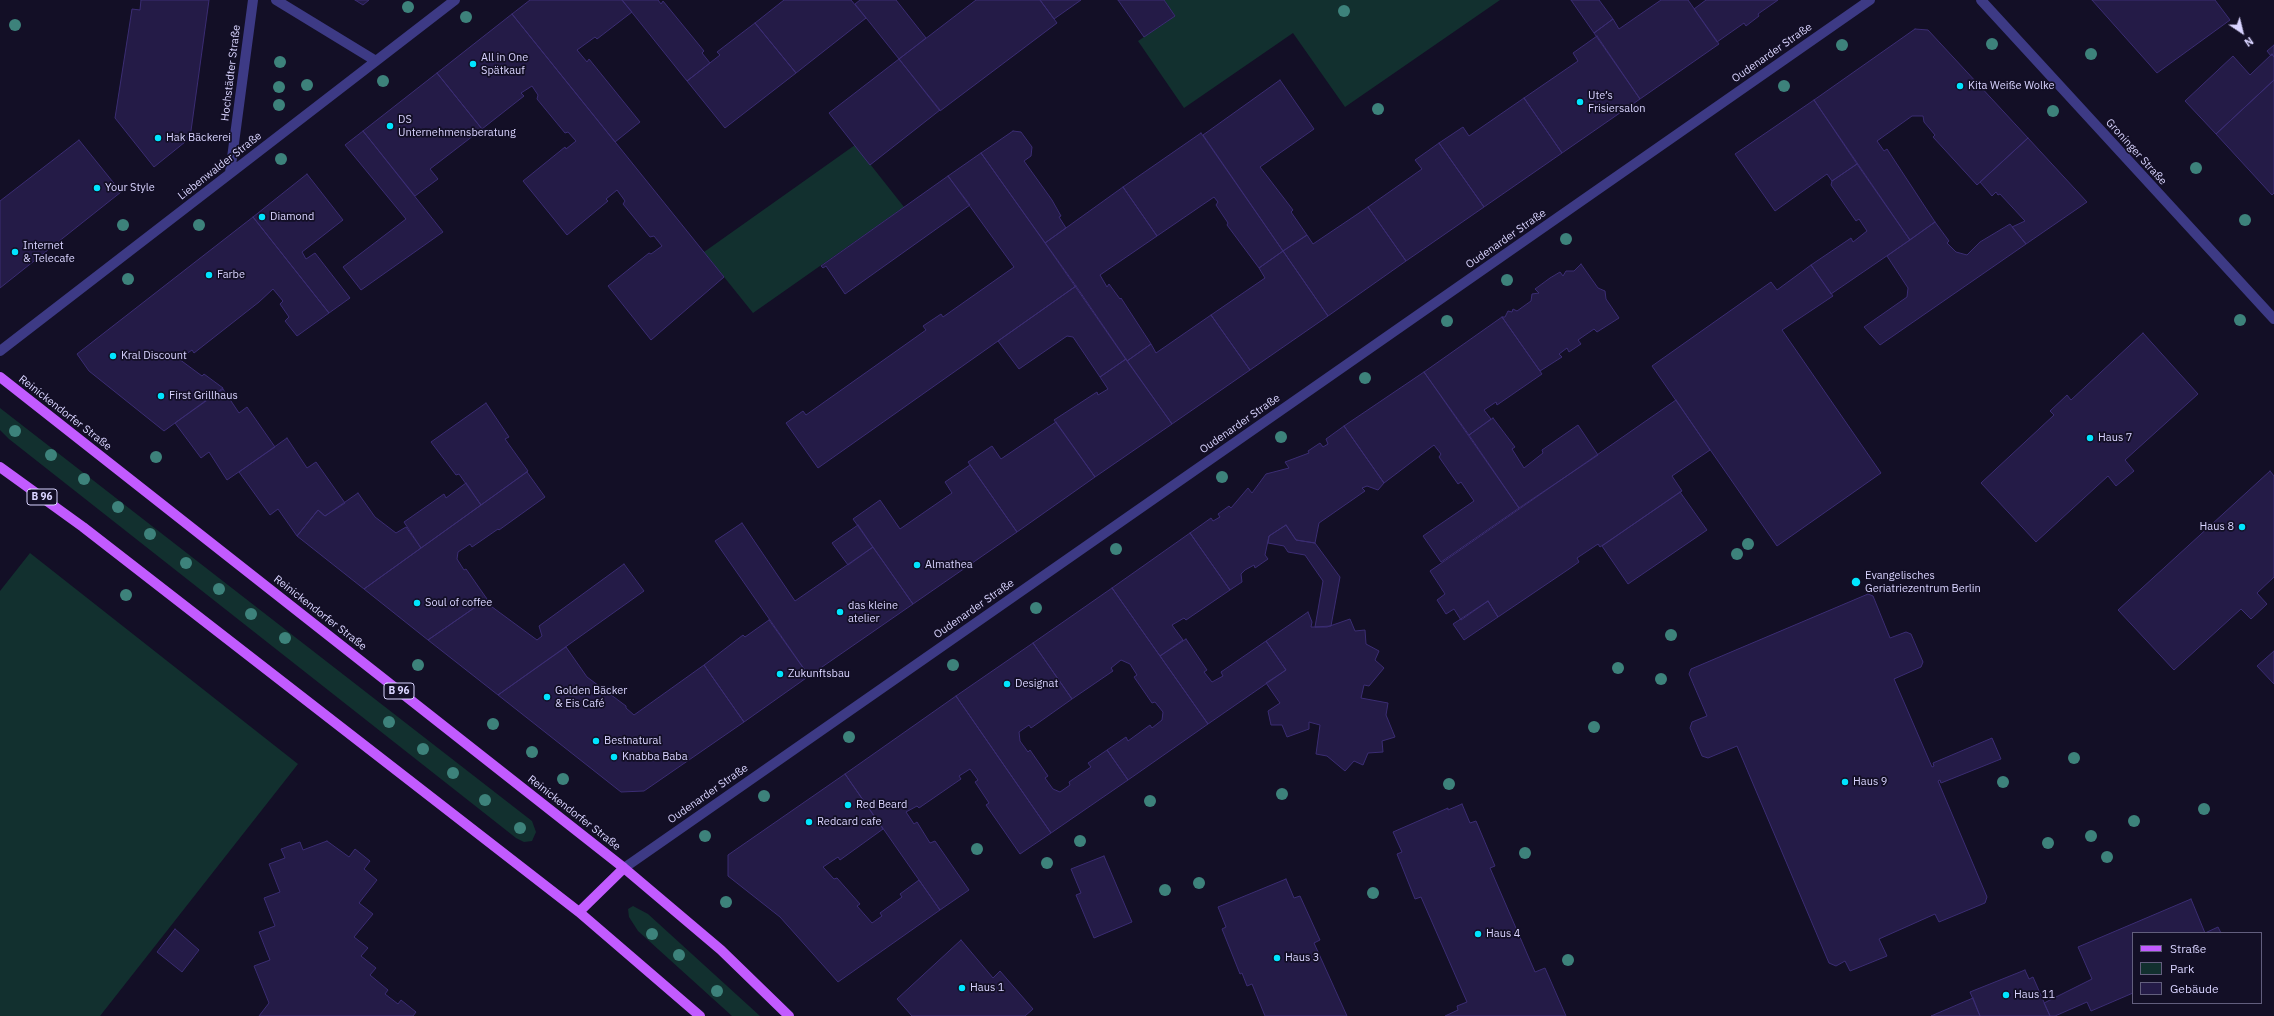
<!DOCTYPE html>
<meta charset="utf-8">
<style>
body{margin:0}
#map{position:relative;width:2274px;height:1016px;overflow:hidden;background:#130f26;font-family:"IBM Plex Sans",sans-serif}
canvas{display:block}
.legend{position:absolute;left:2132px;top:932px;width:130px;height:72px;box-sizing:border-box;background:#130f26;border:1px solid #625e7d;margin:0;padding:5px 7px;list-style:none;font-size:12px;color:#d9d4ff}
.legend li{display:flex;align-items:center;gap:8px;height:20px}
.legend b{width:20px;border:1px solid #625e7d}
.north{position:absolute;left:2222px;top:12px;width:40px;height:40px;-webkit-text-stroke:3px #130f26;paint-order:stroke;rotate:145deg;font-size:11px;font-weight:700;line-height:16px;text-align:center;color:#d9d4ff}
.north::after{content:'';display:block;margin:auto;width:14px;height:18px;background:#d9d4ff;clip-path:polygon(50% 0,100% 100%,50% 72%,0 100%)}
</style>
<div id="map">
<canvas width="2274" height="1016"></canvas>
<ul class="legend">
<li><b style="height:5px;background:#c25bff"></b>Straße</li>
<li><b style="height:11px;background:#12302f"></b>Park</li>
<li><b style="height:11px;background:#241b47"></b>Gebäude</li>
</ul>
<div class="north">N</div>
</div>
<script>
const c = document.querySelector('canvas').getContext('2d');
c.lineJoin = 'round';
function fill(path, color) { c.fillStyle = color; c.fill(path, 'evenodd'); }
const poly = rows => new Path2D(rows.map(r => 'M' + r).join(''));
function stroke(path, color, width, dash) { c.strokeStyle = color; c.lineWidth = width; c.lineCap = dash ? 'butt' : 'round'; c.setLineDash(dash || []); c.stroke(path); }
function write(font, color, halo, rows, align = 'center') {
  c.font = font + ' "IBM Plex Sans",sans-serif'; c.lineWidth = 3.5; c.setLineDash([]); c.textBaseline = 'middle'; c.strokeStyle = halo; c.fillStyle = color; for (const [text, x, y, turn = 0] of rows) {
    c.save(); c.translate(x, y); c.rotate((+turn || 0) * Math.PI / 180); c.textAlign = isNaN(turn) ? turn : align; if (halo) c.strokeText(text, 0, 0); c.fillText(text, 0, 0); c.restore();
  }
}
fill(poly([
 [1164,0,1500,0,1345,107,1293,33,1184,108,1138,41,1175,16],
 [855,145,904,207,753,313,704,252],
 [0,408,532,821,536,832,532,841,524,842,516,838,9,439,0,430],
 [30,553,298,764,100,1016,0,1016,0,591],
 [633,906,648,914,760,1016,732,1016,638,931,629,917,628,909]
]), '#12302f');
const building = poly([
 [141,0,209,0,190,138,154,167,115,118,132,9,140,10,141,0],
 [355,0,369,0,363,5,355,0],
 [530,0,622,0,632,12,597,39,595,37,577,50,587,62,589,59,640,122,615,142,512,14,530,0],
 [622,0,658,0,661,4,663,1,704,51,702,53,710,63,687,81,622,0],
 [784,0,851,0,866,18,796,73,755,23,784,0],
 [860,0,896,0,926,38,899,59,855,4,860,0],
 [976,0,1040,0,1057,23,940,111,899,59,976,0],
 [1040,0,1081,0,1054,19,1040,0],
 [1118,0,1164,0,1175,16,1144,37,1118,0],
 [1571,0,1599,0,1613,19,1594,33,1571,0],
 [1661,0,1688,0,1719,44,1640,99,1594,33,1613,19,1619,29,1661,0],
 [1706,0,1778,0,1758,14,1759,16,1746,26,1744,23,1717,42,1694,9,1706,0],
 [2092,0,2215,0,2230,20,2157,73,2092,0],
 [512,14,724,277,651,340,608,286,649,253,651,254,662,246,654,236,650,237,623,204,625,201,617,190,606,199,608,201,567,235,523,181,565,147,566,149,576,141,568,132,565,133,537,99,538,95,532,86,521,93,524,96,482,129,437,73,512,14],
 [755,23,796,73,725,128,687,81,720,55,717,52,755,23],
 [1915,29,1928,30,2028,138,1977,185,1933,137,1935,135,1924,122,1923,116,1912,116,1877,141,1884,151,1887,149,1935,222,1910,240,1814,100,1915,29],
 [1597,36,1640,99,1562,153,1524,98,1578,61,1573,53,1597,36],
 [2274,45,2274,57,2272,54,2271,56,2267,51,2274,45],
 [2272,54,2274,57,2274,80,2216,134,2185,101,2233,56,2250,75,2272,54],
 [899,59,940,110,870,165,829,113,899,59],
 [437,73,482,129,430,169,438,179,415,196,363,131,437,73],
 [1280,80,1314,129,1260,167,1293,210,1291,212,1307,235,1283,251,1203,135,1280,80],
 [2274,80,2274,193,2272,195,2216,134,2274,80],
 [1524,98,1562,153,1484,207,1439,143,1463,127,1469,136,1524,98],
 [1814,100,1857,164,1832,181,1827,174,1775,211,1735,154,1814,100],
 [363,131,443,232,361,290,343,267,406,219,345,145,363,131],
 [1013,131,1021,132,1032,147,1031,156,1024,161,1052,200,1061,216,1059,217,1066,228,1045,243,981,153,1013,131],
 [1201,133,1283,251,1259,268,1227,225,1228,223,1216,205,1218,202,1214,197,1157,236,1123,187,1201,133],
 [2028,138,2087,202,2026,244,2012,227,2025,221,2000,194,1998,195,1996,192,1992,196,1980,182,2028,138],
 [79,140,121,192,0,288,0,201,79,140],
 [1439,143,1484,207,1406,261,1368,207,1422,169,1415,160,1439,143],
 [981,153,1076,286,818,468,786,423,803,411,806,415,926,330,923,326,941,314,943,317,1014,267,948,176,981,153],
 [1857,164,1910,240,1831,294,1811,265,1851,238,1853,242,1867,231,1859,219,1856,221,1831,185,1832,181,1857,164],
 [307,174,343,220,302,252,306,259,315,253,350,298,329,313,253,217,307,174],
 [948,176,970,205,845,294,826,266,823,268,821,266,948,176],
 [1123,187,1157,236,1100,275,1107,287,1109,284,1120,299,1121,298,1151,344,1127,361,1045,243,1123,187],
 [1368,207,1406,261,1328,316,1283,251,1307,235,1313,244,1368,207],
 [253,217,329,313,297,336,285,321,289,317,280,304,283,301,273,289,259,302,194,353,192,350,179,359,202,376,204,374,223,388,164,431,89,371,77,354,253,217],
 [1935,222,1949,241,1947,243,1956,252,1967,255,1980,242,2010,224,2026,244,1880,345,1864,327,1907,297,1908,288,1887,256,1935,222],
 [1283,251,1328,316,1250,370,1211,315,1265,278,1259,268,1283,251],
 [1581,264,1598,288,1605,291,1606,299,1619,318,1597,332,1594,329,1578,340,1581,344,1569,352,1567,348,1559,354,1562,357,1540,371,1502,317,1505,317,1508,311,1512,312,1513,309,1517,311,1531,301,1532,294,1539,293,1535,289,1550,278,1560,272,1563,276,1566,271,1574,271,1581,264],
 [1811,265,1833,296,1782,330,1881,473,1777,546,1652,366,1771,282,1777,290,1811,265],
 [1076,286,1126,359,1100,377,1073,337,1067,336,1019,369,998,341,1076,286],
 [1211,315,1250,370,1172,424,1127,361,1151,344,1156,353,1211,315],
 [1502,317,1542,374,1497,405,1496,402,1484,410,1491,419,1469,435,1424,372,1502,317],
 [2143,333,2198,394,2125,460,2134,471,2116,486,2108,476,2036,542,1981,483,2054,415,2050,411,2067,395,2071,400,2143,333],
 [1126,359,1172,424,1095,477,1054,420,1097,392,1098,395,1108,389,1100,377,1126,359],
 [1424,372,1519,508,1441,562,1423,536,1474,501,1461,482,1458,484,1439,457,1441,454,1434,445,1384,483,1344,426,1424,372],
 [223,389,239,413,247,407,275,447,227,480,209,452,201,458,175,423,223,389],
 [1676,400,1710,450,1672,476,1682,491,1600,547,1598,544,1577,558,1579,562,1569,569,1498,617,1488,601,1461,620,1454,609,1446,614,1437,600,1445,594,1430,571,1676,400],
 [486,403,509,437,505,439,528,471,481,505,459,474,456,475,431,442,486,403],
 [1493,418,1515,447,1512,449,1524,468,1543,453,1542,450,1578,425,1598,455,1519,508,1469,435,1493,418],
 [1056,422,1095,477,1017,532,968,462,992,446,1001,459,1056,422],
 [1344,426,1384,483,1378,490,1367,486,1362,488,1365,491,1319,523,1315,543,1296,540,1286,525,1269,536,1265,555,1268,559,1255,568,1254,565,1245,570,1241,574,1242,582,1230,590,1190,533,1211,518,1213,521,1220,517,1218,514,1229,506,1231,508,1248,488,1252,493,1266,474,1289,468,1285,462,1309,453,1308,451,1320,443,1323,447,1328,444,1326,439,1344,426],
 [287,438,307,468,316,462,345,503,325,516,318,510,297,536,278,509,270,515,239,472,287,438],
 [970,465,1017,532,913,604,853,519,880,500,900,529,952,493,945,482,970,465],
 [2270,471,2274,476,2274,577,2257,593,2267,604,2251,619,2241,609,2174,670,2118,610,2270,471],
 [527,472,545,497,499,530,498,529,472,547,470,544,458,552,457,559,464,570,466,569,487,599,428,640,364,589,527,472],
 [466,483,481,505,421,548,404,522,444,494,446,498,466,483],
 [1680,492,1707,530,1628,584,1602,546,1680,492],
 [358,493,375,517,396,533,406,527,421,548,364,589,297,536,318,510,325,516,358,493],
 [742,523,795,601,873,547,913,604,809,676,715,541,742,523],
 [858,525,873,547,848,565,832,543,858,525],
 [1286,525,1296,540,1315,543,1340,577,1331,626,1315,627,1323,581,1305,555,1288,552,1284,546,1268,543,1269,536,1286,525],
 [1190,533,1230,590,1186,620,1184,618,1172,625,1183,640,1160,656,1112,588,1190,533],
 [624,564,644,591,498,695,428,640,484,601,537,640,542,636,539,626,624,564],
 [1112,588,1208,724,1128,780,1107,750,1126,737,1128,741,1150,725,1152,728,1162,720,1163,712,1155,702,1152,703,1134,677,1137,675,1130,664,1121,660,1111,668,1113,671,1072,699,1033,643,1112,588],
 [1868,594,1873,596,1890,638,1906,632,1911,634,1923,662,1921,667,1894,679,1932,767,1934,766,1933,763,1992,738,2001,759,1941,783,1940,780,1938,781,1987,897,1985,903,1939,922,1935,914,1879,939,1887,956,1850,971,1845,961,1836,966,1829,963,1737,746,1708,758,1702,756,1690,728,1692,722,1707,716,1689,674,1691,669,1868,594],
 [1488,601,1498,617,1464,640,1453,624,1488,601],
 [1308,612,1312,622,1311,627,1327,627,1350,619,1355,631,1365,630,1366,644,1379,651,1375,660,1384,668,1369,686,1364,685,1361,698,1388,703,1386,715,1395,737,1382,741,1383,752,1368,753,1363,765,1354,761,1345,771,1327,756,1316,754,1320,725,1309,722,1309,729,1287,737,1282,725,1271,725,1268,711,1280,703,1266,683,1286,670,1266,641,1308,612],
 [769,620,809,676,744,722,704,665,743,635,745,637,769,620],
 [1186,639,1207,670,1204,672,1212,682,1223,676,1221,672,1266,641,1286,670,1208,724,1160,656,1186,639],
 [1033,643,1072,699,1031,728,1029,725,1019,732,1020,741,1028,752,1030,750,1048,776,1045,778,1053,789,1060,792,1070,785,1069,782,1091,767,1088,763,1107,750,1128,780,1051,833,956,696,1033,643],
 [566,647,587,677,626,706,626,708,634,715,704,665,744,722,644,791,621,792,498,695,566,647],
 [2274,651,2274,684,2257,666,2274,651],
 [956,696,1051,833,1020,854,986,805,989,803,975,782,978,780,970,769,959,776,961,779,919,808,917,806,906,812,914,824,917,822,930,843,935,841,969,890,940,910,845,774,956,696],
 [845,774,883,829,840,860,838,857,823,867,834,879,837,878,860,904,857,906,872,923,882,916,880,913,902,897,900,894,919,880,940,910,838,982,780,917,728,876,728,855,845,774],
 [1462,804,1470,823,1476,821,1495,866,1490,868,1535,972,1545,968,1566,1016,1445,1016,1458,1010,1457,1006,1467,1002,1421,897,1415,899,1397,854,1402,852,1393,832,1448,808,1448,810,1462,804],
 [327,841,349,857,355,849,370,861,364,869,377,880,359,903,373,914,354,937,368,948,361,956,376,968,370,975,388,990,385,994,398,1004,401,1000,416,1012,413,1016,259,1016,269,1003,254,966,270,960,259,932,275,926,264,898,280,892,269,864,285,858,281,849,300,842,303,850,327,841],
 [1104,856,1132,922,1094,938,1076,895,1081,893,1071,869,1104,856],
 [1286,879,1294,898,1300,896,1320,940,1314,943,1347,1016,1265,1016,1252,984,1247,986,1242,973,1240,974,1222,929,1226,927,1218,907,1286,879],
 [2191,899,2205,933,2218,927,2221,933,2133,933,2133,993,2091,1011,2087,1002,2055,1016,2050,1016,2044,1003,2092,979,2078,947,2191,899],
 [175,929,199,950,182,972,157,952,175,929],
 [961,940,993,978,1000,971,1033,1009,1025,1016,912,1016,897,999,961,940],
 [2025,970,2029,979,2033,977,2050,1016,1980,1016,1970,992,2025,970],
 [1973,998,1980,1016,1931,1016,1973,998]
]);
fill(building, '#241b47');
stroke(building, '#3b2d73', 1);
stroke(poly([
 [276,0,376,61],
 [1981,0,2274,319],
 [230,173,253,0],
 [0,351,455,0],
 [624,868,1870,0]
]), '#3d3a85', 10);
stroke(poly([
 [0,377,624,868,721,950,789,1016],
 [0,467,83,527,579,912,700,1016],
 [579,912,624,868]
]), '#c25bff', 10);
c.fillStyle = '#3d827b';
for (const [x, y] of [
 [408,7],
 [1344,11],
 [466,17],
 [15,25],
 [1992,44],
 [1842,45],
 [2091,54],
 [280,62],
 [383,81],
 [307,85],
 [1784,86],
 [279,87],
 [279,105],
 [1378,109],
 [2053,111],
 [281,159],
 [2196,168],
 [2245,220],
 [123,225],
 [199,225],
 [1566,239],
 [128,279],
 [1507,280],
 [2240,320],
 [1447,321],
 [1365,378],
 [15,431],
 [1281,437],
 [51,455],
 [156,457],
 [1222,477],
 [84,479],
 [118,507],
 [150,534],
 [1748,544],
 [1116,549],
 [1737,554],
 [186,563],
 [219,589],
 [126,595],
 [1036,608],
 [251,614],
 [1671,635],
 [285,638],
 [418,665],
 [953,665],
 [1618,668],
 [1661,679],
 [389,722],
 [493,724],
 [1594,727],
 [849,737],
 [423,749],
 [532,752],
 [2074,758],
 [453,773],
 [563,779],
 [2003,782],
 [1449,784],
 [1282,794],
 [764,796],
 [485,800],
 [1150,801],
 [2204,809],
 [2134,821],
 [520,828],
 [705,836],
 [2091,836],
 [1080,841],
 [2048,843],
 [977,849],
 [1525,853],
 [2107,857],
 [1047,863],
 [1199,883],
 [1165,890],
 [1373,893],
 [726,902],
 [652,934],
 [679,955],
 [1568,960],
 [717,991]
]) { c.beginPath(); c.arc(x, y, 6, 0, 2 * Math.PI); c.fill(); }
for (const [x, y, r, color] of [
 [473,64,4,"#00e5ff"],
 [1960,86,4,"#00e5ff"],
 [1580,102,4,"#00e5ff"],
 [390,126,4,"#00e5ff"],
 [158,138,4,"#00e5ff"],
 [97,188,4,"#00e5ff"],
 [262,217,4,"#00e5ff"],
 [15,252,4,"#00e5ff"],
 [209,275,4,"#00e5ff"],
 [113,356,4,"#00e5ff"],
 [161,396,4,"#00e5ff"],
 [2090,438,4,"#00e5ff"],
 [2242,527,4,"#00e5ff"],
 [917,565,4,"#00e5ff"],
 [1856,582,5,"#00e5ff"],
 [417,603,4,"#00e5ff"],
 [840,612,4,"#00e5ff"],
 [780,674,4,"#00e5ff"],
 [1007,684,4,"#00e5ff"],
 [547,697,4,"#00e5ff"],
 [596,741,4,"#00e5ff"],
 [614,757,4,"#00e5ff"],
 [1845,782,4,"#00e5ff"],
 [848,805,4,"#00e5ff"],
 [809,822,4,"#00e5ff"],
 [1478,934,4,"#00e5ff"],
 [1277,958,4,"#00e5ff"],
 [962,988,4,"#00e5ff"],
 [2006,995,4,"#00e5ff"]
]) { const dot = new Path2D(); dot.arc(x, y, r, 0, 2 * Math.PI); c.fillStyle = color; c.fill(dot); stroke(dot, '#130f26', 1.5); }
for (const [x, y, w] of [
 [42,497,30],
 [399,691,30]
]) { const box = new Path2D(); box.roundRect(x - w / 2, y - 8, w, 16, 3); c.fillStyle = '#130f26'; c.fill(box); stroke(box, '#d9d4ff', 1); }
write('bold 10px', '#d9d4ff', null, [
 ["B 96",42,497],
 ["B 96",399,691]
]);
write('11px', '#d9d4ff', '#130f26', [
 ["Oudenarder Straße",1772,53,-35],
 ["Hochstädter Straße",231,73,-83],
 ["Groninger Straße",2136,152,48],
 ["Liebenwalder Straße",220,166,-38],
 ["Oudenarder Straße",1506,239,-35],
 ["Reinickendorfer Straße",65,413,38],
 ["Oudenarder Straße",1240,424,-35],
 ["Oudenarder Straße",974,609,-35],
 ["Reinickendorfer Straße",320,613,38],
 ["Oudenarder Straße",708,794,-35],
 ["Reinickendorfer Straße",574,813,38]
]);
write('11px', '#d9d4ff', '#130f26', [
 ["All in One",481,58],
 ["Spätkauf",481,71],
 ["Kita Weiße Wolke",1968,86],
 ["Ute’s",1588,96],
 ["Frisiersalon",1588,109],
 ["DS",398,120],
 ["Unternehmensberatung",398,133],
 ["Hak Bäckerei",166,138],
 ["Your Style",105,188],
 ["Diamond",270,217],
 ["Internet",23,246],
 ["& Telecafe",23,259],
 ["Farbe",217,275],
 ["Kral Discount",121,356],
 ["First Grillhaus",169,396],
 ["Haus 7",2098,438],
 ["Haus 8",2234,527,"right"],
 ["Almathea",925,565],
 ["Evangelisches",1865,576],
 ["Geriatriezentrum Berlin",1865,589],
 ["Soul of coffee",425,603],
 ["das kleine",848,606],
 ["atelier",848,619],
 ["Zukunftsbau",788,674],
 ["Designat",1015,684],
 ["Golden Bäcker",555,691],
 ["& Eis Café",555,704],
 ["Bestnatural",604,741],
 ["Knabba Baba",622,757],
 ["Haus 9",1853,782],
 ["Red Beard",856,805],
 ["Redcard cafe",817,822],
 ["Haus 4",1486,934],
 ["Haus 3",1285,958],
 ["Haus 1",970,988],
 ["Haus 11",2014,995]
], 'left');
</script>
